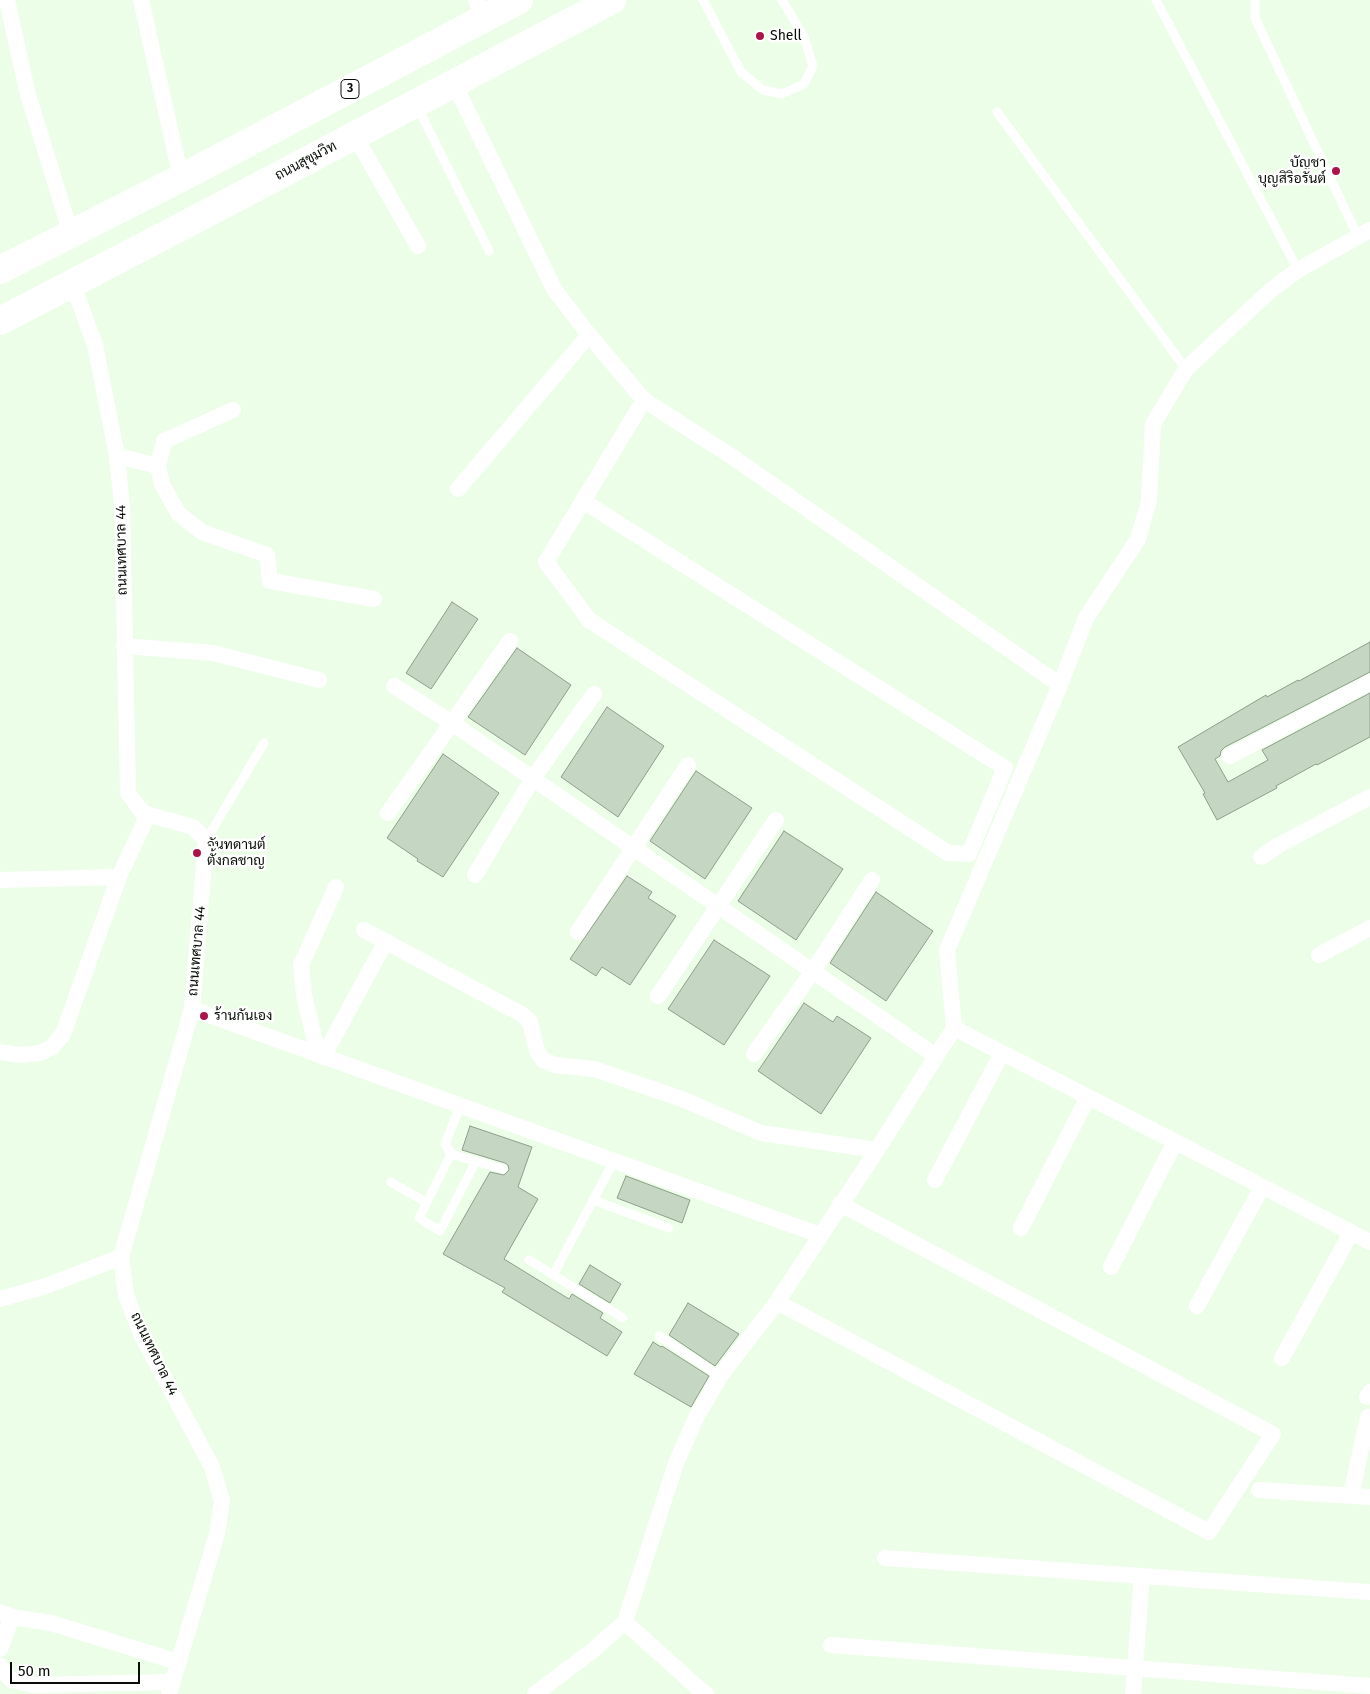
<!DOCTYPE html>
<meta charset="utf-8">
<style>
body{margin:0}
#map{position:relative;width:1370px;height:1694px;overflow:hidden;background:#ecfee8;font-family:"Fira Sans",sans-serif}
canvas{display:block}
.scale{position:absolute;left:10px;top:1662px;width:130px;height:22px;box-sizing:border-box;border:2px solid #080e07;border-top:0;padding-left:6px;font-size:15px;line-height:18px;white-space:nowrap;color:#080e07;-webkit-text-stroke:4px #fff;paint-order:stroke}
</style>
<div id="map">
<canvas width="1370" height="1694"></canvas>
<div class="scale">50 m</div>
</div>
<script>
const c = document.querySelector('canvas').getContext('2d');
c.lineJoin = 'round';
function fill(path, color) { c.fillStyle = color; c.fill(path, 'evenodd'); }
const poly = rows => new Path2D(rows.map(r => 'M' + r).join(''));
function stroke(path, color, width, dash) { c.strokeStyle = color; c.lineWidth = width; c.lineCap = dash ? 'butt' : 'round'; c.setLineDash(dash || []); c.stroke(path); }
function write(font, color, halo, rows, align = 'center') {
  c.font = font + ' "Fira Sans",Sarabun,sans-serif'; c.lineWidth = 5; c.setLineDash([]); c.textBaseline = 'middle'; c.strokeStyle = halo; c.fillStyle = color; for (const [text, x, y, turn = 0] of rows) {
    c.save(); c.translate(x, y); c.rotate((+turn || 0) * Math.PI / 180); c.textAlign = isNaN(turn) ? turn : align; if (halo) c.strokeText(text, 0, 0); c.fillText(text, 0, 0); c.restore();
  }
}
const building = poly([
 [452,602,478,619,431,689,406,673,452,602],
 [1370,642,1370,672,1225,747,1221,751,1220,756,1215,759,1228,782,1268,760,1262,750,1370,693,1370,737,1317,765,1316,764,1276,786,1277,788,1217,820,1203,794,1205,793,1178,747,1266,695,1267,697,1298,680,1299,681,1370,642],
 [517,648,571,685,525,755,468,717,517,648],
 [607,707,664,746,618,817,561,777,607,707],
 [443,754,499,793,443,877,417,861,418,859,387,838,443,754],
 [696,771,752,808,705,879,650,841,696,771],
 [784,831,843,869,796,940,738,901,784,831],
 [627,876,652,892,648,898,676,916,630,985,602,967,596,976,570,959,627,876],
 [876,892,933,931,886,1001,830,963,876,892],
 [714,940,770,976,724,1045,668,1009,714,940],
 [804,1003,833,1022,837,1016,871,1038,821,1114,758,1071,804,1003],
 [470,1126,532,1147,518,1187,538,1199,504,1259,569,1299,572,1294,603,1313,600,1318,622,1332,607,1356,502,1292,505,1288,443,1254,490,1172,504,1175,509,1170,508,1165,505,1163,462,1150,470,1126],
 [626,1176,690,1200,682,1223,617,1198,626,1176],
 [590,1265,621,1284,610,1303,579,1284,590,1265],
 [688,1303,739,1334,715,1366,669,1335,688,1303],
 [653,1342,661,1347,662,1346,709,1376,691,1407,634,1374,653,1342]
]);
fill(building, '#c5d6c2');
stroke(building, '#8e9e8b', 1);
stroke(poly([
 [703,0,741,72,763,90,782,94,804,84,813,66,804,37,782,0],
 [1156,0,1298,270],
 [1255,0,1255,18,1358,237],
 [417,106,489,251],
 [997,112,1186,369],
 [206,840,264,743],
 [460,1106,445,1144,451,1154,503,1169],
 [451,1154,419,1218,440,1231,476,1161],
 [391,1182,427,1203],
 [593,1200,669,1228],
 [529,1260,623,1318],
 [553,1275,614,1161],
 [659,1336,720,1376]
]), '#fff', 9);
stroke(poly([
 [7,0,27,91,71,234],
 [141,0,181,178],
 [476,0,484,18],
 [454,83,554,289,589,335,644,400,734,458,1060,685],
 [355,136,418,246],
 [72,283,95,345,117,456,122,506,128,793,143,813,193,827,206,840,192,1009,121,1257,126,1295,141,1334,212,1467,222,1501,217,1534,169,1694],
 [233,410,164,441,158,466,162,484,178,513,202,532,267,555,270,581,374,599],
 [117,456,158,466],
 [458,489,589,335],
 [583,501,1005,768,969,854,948,853,589,620,546,562,583,501,644,400],
 [124,646,213,653,319,680],
 [394,686,452,723,936,1056],
 [1230,756,1370,682],
 [388,813,510,641],
 [1261,857,1279,845,1370,797],
 [475,875,533,778,594,694],
 [0,880,119,877],
 [364,930,523,1015,530,1022,537,1051,543,1060,555,1065,594,1069,606,1073,682,1099,761,1133,877,1150],
 [578,932,688,765],
 [1319,955,1370,928],
 [658,996,776,820],
 [192,1009,820,1235],
 [954,1028,1370,1242],
 [0,1052,20,1055,40,1053,52,1047,63,1034,119,877,148,814],
 [318,1054,304,995,301,965,336,887],
 [754,1054,813,971,872,880],
 [323,1057,386,941],
 [935,1180,1002,1053],
 [1021,1228,1088,1097],
 [1111,1267,1175,1142],
 [0,1299,46,1286,121,1257],
 [777,1302,1209,1532,1273,1434,840,1204],
 [1197,1306,1262,1187],
 [1282,1358,1351,1233],
 [1367,1397,1370,1392],
 [1259,1490,1370,1497],
 [1351,1495,1368,1417],
 [885,1558,1370,1592],
 [0,1612,12,1617,51,1623,178,1662],
 [625,1622,698,1688,706,1694],
 [831,1645,1370,1686],
 [0,1649,12,1617],
 [0,1666,11,1680,33,1685,172,1682],
 [535,1694,592,1651,625,1622,676,1463,696,1418,720,1376,777,1302,877,1150,954,1028,947,950,1060,685,1086,618,1138,539,1149,501,1153,424,1186,369,1271,290,1298,270,1370,230],
 [1133,1694,1142,1576]
]), '#fff', 16);
stroke(poly([
 [0,270,181,178,519,0],
 [0,321,200,217,612,0]
]), '#fff', 28);
for (const [x, y, r, color] of [
 [760,36,5,"#a9154b"],
 [1336,171,5,"#a9154b"],
 [197,853,5,"#a9154b"],
 [204,1016,5,"#a9154b"]
]) { const dot = new Path2D(); dot.arc(x, y, r, 0, 2 * Math.PI); c.fillStyle = color; c.fill(dot); stroke(dot, '#fff', 2); }
for (const [x, y, w] of [
 [350,89,18]
]) { const box = new Path2D(); box.roundRect(x - w / 2, y - 9.5, w, 19, 4); c.fillStyle = '#fff'; c.fill(box); stroke(box, '#080e07', 1); }
write('bold 12px', '#080e07', null, [
 ["3",350,89]
]);
write('14px', '#080e07', '#fff', [
 ["Shell",770,36],
 ["บัญชา",1326,163,"right"],
 ["บุญสิริอรันต์",1326,179,"right"],
 ["จันทดานต์",207,845],
 ["ตั้งกลชาญ",207,861],
 ["ร้านกันเอง",214,1016]
], 'left');
write('14px', '#080e07', '#fff', [
 ["ถนนสุขุมวิท",306,161,-28],
 ["ถนนเทศบาล 44",122,550,-91],
 ["ถนนเทศบาล 44",197,951,-85],
 ["ถนนเทศบาล 44",154,1354,64]
]);
</script>
